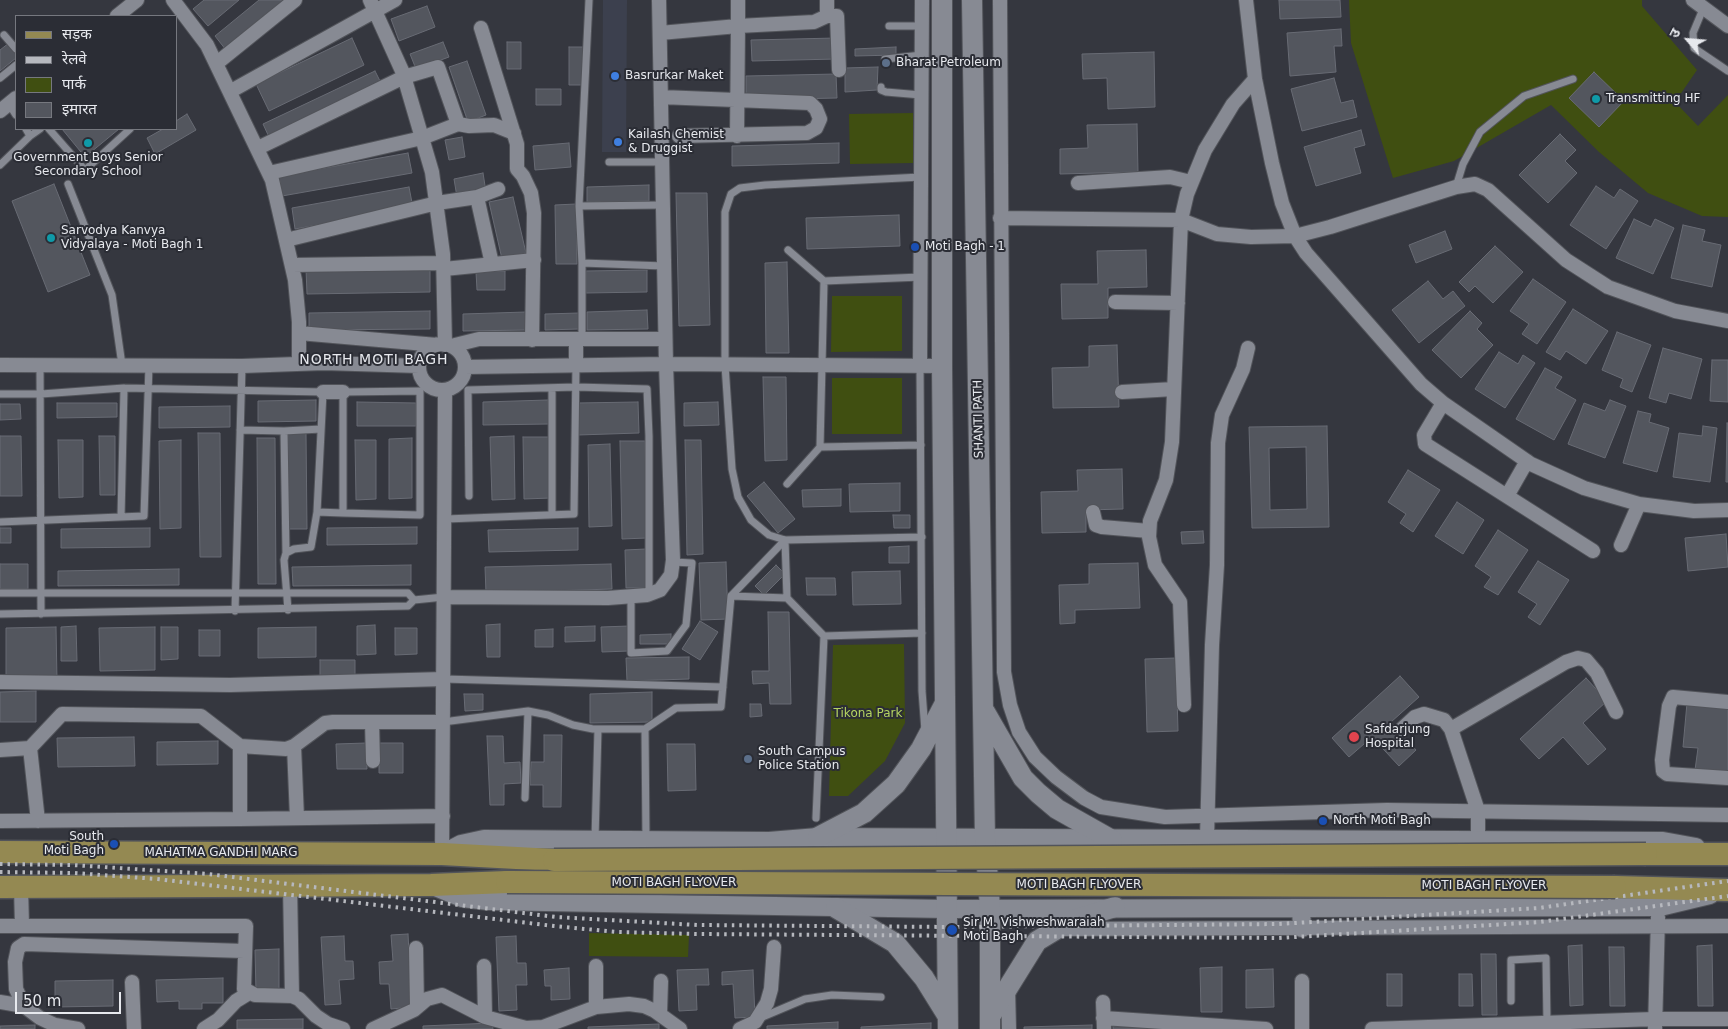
<!DOCTYPE html>
<meta charset="utf-8">
<style>
body{margin:0}
#map{position:relative;width:1728px;height:1029px;overflow:hidden;background:#35373f;font-family:"DejaVu Sans","Noto Sans Devanagari",sans-serif}
canvas{display:block}
.legend{position:absolute;left:15px;top:15px;width:162px;height:115px;box-sizing:border-box;background:#2b2d35;border:1px solid #76787f;margin:0;padding:6px 9px;list-style:none;font-size:15px;color:#e7e9ee}
.legend li{display:flex;align-items:center;gap:10px;height:25px}
.legend b{width:25px;border:1px solid #76787f}
.north{position:absolute;left:1663px;top:15px;width:50px;height:50px;-webkit-text-stroke:4px #2b2d35;paint-order:stroke;rotate:297deg;font-size:14px;font-weight:700;line-height:20px;text-align:center;color:#e7e9ee}
.north::after{content:'';display:block;margin:auto;width:18px;height:22px;background:#e7e9ee;clip-path:polygon(50% 0,100% 100%,50% 72%,0 100%)}
.scale{position:absolute;left:15px;top:992px;width:106px;height:22px;box-sizing:border-box;border:2px solid #e7e9ee;border-top:0;padding-left:6px;font-size:15px;line-height:18px;white-space:nowrap;color:#e7e9ee;-webkit-text-stroke:4px #2b2d35;paint-order:stroke}
</style>
<div id="map">
<canvas width="1728" height="1029"></canvas>
<ul class="legend">
<li><b style="height:6px;background:#948952"></b>सड़क</li>
<li><b style="height:6px;background:#b6b8be"></b>रेलवे</li>
<li><b style="height:14px;background:#404f11"></b>पार्क</li>
<li><b style="height:14px;background:#53565e"></b>इमारत</li>
</ul>
<div class="north">उ</div>
<div class="scale">50 m</div>
</div>
<script>
const c = document.querySelector('canvas').getContext('2d');
c.lineJoin = 'round';
function fill(path, color) { c.fillStyle = color; c.fill(path, 'evenodd'); }
const poly = rows => new Path2D(rows.map(r => 'M' + r).join(''));
function stroke(path, color, width, dash) { c.strokeStyle = color; c.lineWidth = width; c.lineCap = dash ? 'butt' : 'round'; c.setLineDash(dash || []); c.stroke(path); }
function write(font, color, halo, rows, align = 'center') {
  c.font = font + ' "DejaVu Sans",sans-serif'; c.lineWidth = 4; c.setLineDash([]); c.textBaseline = 'middle'; c.strokeStyle = halo; c.fillStyle = color; for (const [text, x, y, turn = 0] of rows) {
    c.save(); c.translate(x, y); c.rotate((+turn || 0) * Math.PI / 180); c.textAlign = isNaN(turn) ? turn : align; if (halo) c.strokeText(text, 0, 0); c.fillText(text, 0, 0); c.restore();
  }
}
fill(poly([
 [603,0,627,0,626,152,602,152]
]), '#3c404e');
fill(poly([
 [1349,0,1642,0,1642,6,1697,70,1675,102,1698,126,1728,95,1728,217,1702,216,1648,193,1599,152,1551,105,1454,161,1393,178,1351,43],
 [913,113,913,163,850,164,849,114],
 [832,296,902,296,902,351,831,352],
 [832,378,902,378,902,434,832,434],
 [904,644,905,723,885,761,848,796,829,796,833,645],
 [589,933,689,935,688,957,589,956]
]), '#404f11');
const building = poly([
 [204,0,239,0,208,26,193,9,204,0],
 [259,0,287,0,226,50,215,36,259,0],
 [1279,0,1340,0,1341,17,1280,19,1279,0],
 [427,6,435,27,399,41,391,19,427,6],
 [1341,29,1342,46,1334,46,1336,72,1290,76,1287,33,1341,29],
 [352,38,364,65,269,111,256,84,352,38],
 [836,38,837,59,752,61,751,40,836,38],
 [443,42,449,57,416,69,410,54,443,42],
 [507,42,521,42,521,69,507,69,507,42],
 [9,43,16,53,16,58,0,71,0,50,9,43],
 [569,47,584,47,584,85,569,85,569,47],
 [896,47,896,55,855,56,855,49,896,47],
 [1154,52,1155,107,1108,109,1107,78,1083,79,1082,54,1154,52],
 [467,61,486,115,468,122,449,67,467,61],
 [878,67,877,90,845,92,845,68,878,67],
 [375,71,381,83,269,137,263,124,375,71],
 [1594,72,1624,101,1599,127,1569,98,1594,72],
 [836,74,837,98,746,100,746,76,836,74],
 [1334,78,1341,103,1353,100,1357,117,1302,131,1291,89,1334,78],
 [536,89,561,89,561,105,536,105,536,89],
 [187,114,196,130,155,154,147,138,163,129,176,129,176,121,187,114],
 [1137,124,1138,172,1060,174,1060,149,1088,148,1087,125,1137,124],
 [62,129,119,129,85,157,62,129],
 [1361,130,1365,145,1354,148,1361,173,1316,186,1304,147,1361,130],
 [1560,134,1576,150,1565,161,1577,173,1548,203,1519,175,1560,134],
 [462,137,465,157,449,160,445,140,462,137],
 [569,143,571,167,535,170,533,146,569,143],
 [839,143,839,163,732,166,732,146,839,143],
 [408,153,412,173,282,196,279,176,408,153],
 [483,173,486,192,457,197,454,179,483,173],
 [54,184,90,275,48,292,12,201,54,184],
 [649,185,649,201,587,202,587,187,649,185],
 [1596,186,1614,198,1620,189,1638,201,1606,249,1570,225,1596,186],
 [409,187,413,208,295,229,292,208,409,187],
 [676,193,707,193,710,325,679,326,676,193],
 [513,197,526,253,502,259,489,202,513,197],
 [576,204,577,264,556,264,555,205,576,204],
 [899,215,900,246,807,249,806,218,899,215],
 [1634,219,1651,227,1655,219,1674,228,1653,274,1616,258,1634,219],
 [1683,225,1705,230,1702,241,1721,245,1712,287,1671,278,1683,225],
 [1445,231,1452,249,1416,263,1409,245,1445,231],
 [1495,246,1523,272,1493,303,1475,286,1469,292,1459,282,1495,246],
 [1146,250,1147,287,1108,288,1108,318,1062,319,1061,284,1098,284,1097,251,1146,250],
 [787,262,789,353,766,353,765,263,787,262],
 [430,268,430,292,307,294,306,269,430,268],
 [647,270,647,292,586,293,586,271,647,270],
 [505,271,505,290,477,290,476,272,505,271],
 [1533,279,1566,302,1537,344,1522,334,1529,324,1510,311,1533,279],
 [1428,281,1443,299,1453,291,1465,306,1419,343,1392,310,1428,281],
 [1573,309,1608,331,1586,364,1566,351,1560,360,1546,352,1573,309],
 [647,310,648,329,587,330,587,312,647,310],
 [430,311,430,329,309,330,309,313,430,311],
 [1470,311,1482,323,1477,329,1493,345,1461,378,1432,350,1470,311],
 [526,312,527,330,463,331,463,314,526,312],
 [579,313,579,329,545,330,545,314,579,313],
 [1617,332,1651,345,1632,392,1620,387,1623,379,1602,370,1617,332],
 [1117,345,1119,407,1053,408,1052,368,1089,367,1089,346,1117,345],
 [1663,348,1702,359,1691,399,1669,393,1666,403,1649,398,1663,348],
 [1499,352,1518,364,1523,355,1535,363,1505,408,1475,389,1499,352],
 [1712,360,1728,360,1728,402,1710,401,1712,360],
 [1545,368,1562,377,1555,388,1576,400,1554,440,1516,419,1545,368],
 [763,377,786,377,787,460,765,461,763,377],
 [316,400,316,421,258,422,258,401,316,400],
 [548,400,549,424,483,425,483,402,548,400],
 [1610,400,1626,406,1605,458,1568,444,1584,403,1605,411,1610,400],
 [357,402,416,403,416,426,357,426,357,402],
 [638,402,639,433,578,435,577,403,638,402],
 [718,402,719,425,684,426,684,403,718,402],
 [57,403,117,403,117,417,57,418,57,403],
 [0,404,20,404,21,419,0,420,0,404],
 [230,406,230,427,159,428,159,407,230,406],
 [1638,411,1651,414,1649,422,1669,428,1657,472,1623,463,1638,411],
 [1727,423,1728,423,1728,482,1726,482,1727,423],
 [1327,426,1329,527,1252,528,1249,427,1327,426],
 [1306,447,1307,509,1270,510,1269,448,1306,447],
 [1703,426,1717,428,1710,482,1673,477,1679,433,1702,436,1703,426],
 [198,433,220,433,221,557,200,557,198,433],
 [306,433,307,529,289,529,288,434,306,433],
 [0,436,21,436,22,496,0,496,0,436],
 [99,436,115,436,115,495,100,495,99,436],
 [514,436,515,499,492,500,490,437,514,436],
 [523,437,550,437,551,498,524,499,523,437],
 [257,438,275,438,276,584,258,584,257,438],
 [412,438,412,498,389,499,389,439,412,438],
 [58,440,83,440,83,497,59,498,58,440],
 [181,440,181,528,160,529,159,441,181,440],
 [355,440,376,440,376,499,356,500,355,440],
 [685,440,701,440,703,554,687,555,685,440],
 [620,441,645,441,647,538,622,539,620,441],
 [610,444,612,526,589,527,588,445,610,444],
 [1122,469,1123,509,1086,510,1086,532,1042,533,1041,492,1078,491,1077,470,1122,469],
 [1408,470,1440,490,1413,532,1400,523,1406,514,1388,502,1408,470],
 [764,482,795,519,778,533,747,496,764,482],
 [900,483,900,511,850,512,849,484,900,483],
 [841,489,841,506,803,507,802,490,841,489],
 [1457,502,1484,520,1463,554,1435,536,1457,502],
 [893,515,910,515,910,528,894,528,893,515],
 [417,527,417,544,327,545,327,528,417,527],
 [0,528,11,528,11,543,0,543,0,528],
 [150,528,150,547,61,548,61,529,150,528],
 [578,528,578,550,489,552,488,530,578,528],
 [1498,530,1528,550,1498,595,1484,587,1491,577,1475,566,1498,530],
 [1203,531,1204,543,1182,544,1181,532,1203,531],
 [1726,534,1728,567,1688,571,1685,538,1726,534],
 [909,546,909,563,889,563,889,547,909,546],
 [646,549,646,588,626,588,625,550,646,549],
 [1538,561,1569,580,1540,625,1528,617,1537,604,1518,592,1538,561],
 [726,562,728,619,701,620,699,563,726,562],
 [1138,563,1140,608,1075,610,1075,623,1060,624,1059,585,1089,584,1089,564,1138,563],
 [0,564,28,564,28,589,0,589,0,564],
 [611,564,612,589,486,593,485,567,611,564],
 [411,565,411,585,293,586,292,567,411,565],
 [776,565,785,574,764,595,755,586,776,565],
 [179,569,179,585,58,586,58,571,179,569],
 [900,571,901,604,853,605,852,572,900,571],
 [806,578,835,578,836,595,807,595,806,578],
 [768,612,789,612,791,704,770,704,769,683,753,684,752,671,769,671,768,612],
 [700,621,718,632,700,660,682,649,700,621],
 [500,624,500,657,487,657,486,625,500,624],
 [375,625,376,654,357,655,357,626,375,625],
 [76,626,77,661,61,661,61,627,76,626],
 [595,626,595,641,565,642,565,627,595,626],
 [629,626,629,651,602,652,601,627,629,626],
 [56,627,57,680,6,681,6,628,56,627],
 [155,627,155,670,100,671,99,628,155,627],
 [161,627,178,627,178,659,161,660,161,627],
 [316,627,316,657,258,658,258,628,316,627],
 [395,628,417,628,417,654,395,655,395,628],
 [553,629,553,647,535,647,535,630,553,629],
 [199,630,220,630,220,656,199,656,199,630],
 [671,634,671,644,640,644,640,635,671,634],
 [689,657,689,679,627,681,626,658,689,657],
 [1176,658,1178,731,1147,732,1145,659,1176,658],
 [320,660,355,660,355,676,320,676,320,660],
 [1400,676,1419,697,1391,722,1416,750,1399,766,1372,737,1349,757,1332,738,1400,676],
 [1586,678,1607,701,1583,723,1606,749,1588,765,1563,737,1539,759,1520,739,1586,678],
 [36,691,36,722,0,722,0,692,36,691],
 [652,692,652,722,590,723,590,694,652,692],
 [464,694,483,694,483,710,465,711,464,694],
 [1687,703,1728,707,1728,773,1695,770,1698,748,1683,747,1687,703],
 [750,704,761,704,762,716,750,717,750,704],
 [544,735,562,735,561,807,543,807,543,785,530,785,531,762,544,762,544,735],
 [487,736,503,736,504,763,520,762,521,783,504,784,504,805,490,805,487,736],
 [134,737,135,766,58,767,57,738,134,737],
 [218,741,218,764,157,765,157,742,218,741],
 [366,743,367,769,337,769,336,744,366,743],
 [379,743,403,743,403,773,379,773,379,743],
 [667,744,695,744,696,790,668,791,667,744],
 [408,934,412,1007,391,1009,389,984,380,984,379,962,393,961,391,935,408,934],
 [344,936,345,961,353,961,354,979,339,980,341,1004,325,1005,321,937,344,936],
 [516,936,517,963,526,963,527,985,516,985,517,1010,499,1011,496,937,516,936],
 [1582,945,1583,1005,1570,1006,1568,946,1582,945],
 [1712,945,1713,1006,1698,1006,1697,946,1712,945],
 [1609,947,1624,947,1625,1006,1610,1006,1609,947],
 [279,949,279,991,256,992,255,950,279,949],
 [1481,954,1496,954,1497,1015,1482,1015,1481,954],
 [1222,967,1222,1012,1201,1012,1200,968,1222,967],
 [569,968,570,999,551,1000,551,986,545,986,544,970,569,968],
 [708,969,709,985,696,985,697,1010,679,1011,677,970,708,969],
 [1273,969,1274,1007,1246,1008,1246,970,1273,969],
 [753,970,755,1017,735,1018,733,984,722,985,722,972,753,970],
 [1387,974,1402,974,1402,1006,1387,1006,1387,974],
 [1459,974,1472,974,1473,1006,1459,1006,1459,974],
 [223,978,223,1003,202,1003,202,1009,179,1009,179,1001,157,1002,156,980,223,978],
 [113,980,113,1006,55,1007,55,981,113,980],
 [303,1019,303,1029,237,1029,237,1020,303,1019],
 [838,1022,838,1029,767,1029,767,1026,838,1022],
 [492,1023,493,1029,423,1029,423,1026,492,1023],
 [931,1023,931,1029,861,1029,861,1027,931,1023],
 [659,1024,659,1029,588,1029,588,1027,659,1024],
 [35,1025,35,1029,0,1029,0,1026,35,1025],
 [1092,1025,1092,1029,1024,1029,1024,1027,1092,1025],
 [1178,1025,1178,1029,1113,1029,1113,1026,1178,1025]
]);
fill(building, '#53565e');
stroke(building, '#686b74', 1);
const service = poly([
 [1703,9,1693,33,1694,48,1728,71],
 [889,26,922,26],
 [4,35,16,49],
 [885,59,922,55],
 [0,78,16,65],
 [881,87,881,90,886,92,921,95],
 [9,104,16,115],
 [26,129,30,136,40,129],
 [49,129,85,170,130,129],
 [609,162,662,162],
 [0,165,30,136],
 [921,177,765,185,740,188,731,194,725,212,725,365,732,469,738,497,751,520,769,535,785,540,922,537],
 [68,184,112,295,122,365],
 [1456,187,1463,164,1480,132,1524,96,1573,79],
 [663,205,579,206,582,263,664,266],
 [579,206,589,0],
 [788,250,824,281],
 [582,263,582,340],
 [921,277,824,281,820,447,921,445],
 [40,364,41,614],
 [920,366,922,691,925,731],
 [0,394,41,394,124,388],
 [240,430,284,431,286,553],
 [284,431,321,429],
 [787,484,820,447],
 [469,496,468,390,576,387,647,389,649,436,649,594],
 [552,515,552,388],
 [121,517,124,388,323,392,317,512,343,513,420,515,420,391,343,392,343,513],
 [446,519,574,514,576,365],
 [0,522,144,516,149,365],
 [0,593,408,593,414,600],
 [631,596,631,653,667,651,686,625,692,563,673,562],
 [787,598,731,596,785,540,787,598,824,636,922,633],
 [288,610,284,560,286,553,294,549,311,547,317,512],
 [235,611,242,366],
 [0,614,408,606,414,600,444,597],
 [444,679,723,687],
 [443,722,528,711,548,715,573,725,593,729,645,729,676,708,721,707,731,596],
 [645,729,646,839],
 [525,798,528,711],
 [816,818,824,636],
 [595,839,598,729],
 [1511,1001,1511,960,1546,958,1547,1023],
 [760,1018,805,999,832,995,881,997]
]);
const minor = poly([
 [173,0,207,45,272,180,295,280,299,322,299,364],
 [370,0,403,73,432,172,443,254,445,345],
 [1000,0,1004,672,1010,705,1019,732,1035,757,1056,777,1084,798,1101,807,1165,817,1387,810,1728,815],
 [1246,0,1255,79,1272,163,1282,203,1295,236,1306,253,1421,384,1443,403,1531,464,1584,488,1639,504,1694,511,1728,510],
 [1693,0,1728,26],
 [117,16,137,0],
 [827,16,837,16,839,70],
 [481,28,517,144,517,169,523,176,531,193,534,213,532,340],
 [660,33,738,26,738,0],
 [217,63,295,0],
 [231,91,395,0],
 [661,97,810,103,816,109,820,119,816,128,807,133,679,136],
 [0,111,16,98],
 [458,124,469,126,494,125,514,133],
 [737,136,738,26,814,22,827,16,827,0],
 [258,148,404,77,438,67,458,124,422,138,269,173],
 [1078,183,1170,177,1191,182],
 [1000,218,1181,220,1217,234,1251,237,1295,236,1330,227,1456,187,1475,184,1488,190,1566,260,1608,287,1675,311,1728,321],
 [286,240,437,203,477,197],
 [492,264,477,197,498,189],
 [292,265,443,263],
 [444,269,534,260],
 [1115,302,1178,303],
 [299,333,437,345],
 [576,340,576,365],
 '419 367a23 23 0 1 1 46 0a23 23 0 1 1-46 0Z',
 [451,346,479,339,665,339],
 [0,365,242,366,324,363,419,366],
 [920,366,922,0],
 [465,367,666,364,942,366],
 [323,392,343,392],
 [1122,392,1174,389],
 [1443,403,1424,435,1425,444,1593,551],
 [1507,496,1527,461],
 [1093,512,1096,525,1102,527,1149,531],
 [1621,545,1639,504],
 [445,597,608,598,647,595,660,590,671,575,673,560,666,364,659,0],
 [0,682,230,685,444,679],
 [1728,702,1673,697,1669,706,1662,760,1663,771,1667,774,1728,778],
 [1184,705,1180,602,1155,565,1149,537,1150,521,1166,480,1172,442,1181,220,1187,194,1205,150,1233,104,1255,79],
 [372,722,373,761],
 [1402,729,1415,717,1424,714,1444,720,1451,729,1478,811,1478,841],
 [1451,729,1566,662,1578,658,1586,660,1597,673,1616,712],
 [294,746,297,818],
 [30,748,38,821],
 [0,750,30,748,62,714,201,716,240,746],
 [443,816,240,819,240,746,286,749,294,746,325,723,333,722,443,722],
 [0,821,240,819],
 [1207,838,1212,645,1217,565,1218,443,1222,415,1243,369,1248,348],
 [442,854,445,390],
 [290,885,292,996],
 [21,887,22,926],
 [0,926,246,926,244,989,255,995,292,996,299,999,316,1016,328,1024,343,1029],
 [1057,929,1728,926],
 [416,948,417,1007],
 [484,966,485,1017],
 [1302,981,1302,1029],
 [132,982,134,1029],
 [1008,988,1009,1029],
 [0,1002,24,1006],
 [1103,1002,1104,1029],
 [596,1007,596,966],
 [660,1014,661,981],
 [1103,1018,1266,1029],
 [78,1029,55,1025,40,1018,24,1006,16,989,15,962,18,948,24,944,244,951],
 [204,1029,218,1020,236,1001,249,993],
 [373,1029,414,1010,427,999,442,995,485,1017,526,1028,543,1027,596,1007,629,1004,644,1006,655,1011,680,1029],
 [740,1029,755,1022,767,1003,771,989,774,947],
 [1372,1029,1655,1019,1728,1019],
 [1655,1029,1658,917]
]);
const tertiary = poly([
 [442,854,461,844,484,839,769,841,818,837,1663,841,1696,847],
 [435,887,462,898,488,901,947,909,1660,907,1710,895],
 [1301,908,1302,928]
]);
const secondary = poly([
 [942,0,942,366,948,1029],
 [972,0,985,839,990,908,990,1029],
 [985,712,1023,778,1038,793,1057,809,1112,840],
 [818,837,864,813,896,784,921,749,944,705],
 [836,908,895,943,924,978,947,1015],
 [991,1015,1037,941,1070,921,1115,907]
]);
const primary = poly([
 [0,852,442,854,554,860],
 [1646,854,1728,854],
 [0,887,431,885,507,882],
 [1615,887,1728,890]
]);
stroke(service, '#52545a', 9);
stroke(minor, '#52545a', 16);
stroke(tertiary, '#52545a', 20);
stroke(secondary, '#52545a', 22);
stroke(primary, '#52545a', 25);
stroke(service, '#878a93', 7);
stroke(minor, '#878a93', 14);
stroke(tertiary, '#878a93', 18);
stroke(secondary, '#878a93', 20);
stroke(primary, '#948952', 22);
stroke(poly([
 [0,864,73,865,208,874,556,917,697,925,951,927,1279,924,1539,908,1728,881],
 [0,872,74,873,157,879,554,926,617,932,695,934,1279,938,1540,922,1728,896]
]), '#b6b8be', 4, [2.5, 5]);
const primaryBridge = poly([
 [554,860,1646,854],
 [507,882,1615,887]
]);
stroke(primaryBridge, '#52545a', 25, []);
stroke(primaryBridge, '#948952', 22);
for (const [x, y, r, color] of [
 [886,63,5,"#5c6f8a"],
 [615,76,5,"#3f7fe0"],
 [1596,99,5,"#0f9aa8"],
 [618,142,5,"#3f7fe0"],
 [88,143,5,"#0f9aa8"],
 [51,238,5,"#0f9aa8"],
 [915,247,5,"#1a4fb4"],
 [1354,737,6,"#e0444e"],
 [748,759,5,"#5c6f8a"],
 [1323,821,5,"#1a4fb4"],
 [114,844,5,"#1a4fb4"],
 [952,930,6,"#1a4fb4"]
]) { const dot = new Path2D(); dot.arc(x, y, r, 0, 2 * Math.PI); c.fillStyle = color; c.fill(dot); stroke(dot, '#2b2d35', 2); }
write('12px', '#e7e9ee', '#2b2d35', [
 ["Bharat Petroleum",896,63],
 ["Basrurkar Maket",625,76],
 ["Transmitting HF",1606,99],
 ["Kailash Chemist",628,135],
 ["& Druggist",628,149],
 ["Government Boys Senior",88,158,"center"],
 ["Secondary School",88,172,"center"],
 ["Sarvodya Kanvya",61,231],
 ["Vidyalaya - Moti Bagh 1",61,245],
 ["Moti Bagh - 1",925,247],
 ["Safdarjung",1365,730],
 ["Hospital",1365,744],
 ["South Campus",758,752],
 ["Police Station",758,766],
 ["North Moti Bagh",1333,821],
 ["South",104,837,"right"],
 ["Moti Bagh",104,851,"right"],
 ["Sir M. Vishweshwaraiah",963,923],
 ["Moti Bagh",963,937]
], 'left');
write('12px', '#e7e9ee', '#2b2d35', [
 ["SHANTI PATH",979,419,-91],
 ["MAHATMA GANDHI MARG",221,853],
 ["MOTI BAGH FLYOVER",674,883],
 ["MOTI BAGH FLYOVER",1079,885],
 ["MOTI BAGH FLYOVER",1484,886]
]);
write('12px', '#b5d461', '#2b2d35', [
 ["Tikona Park",868,714]
]);
c.letterSpacing = '1px';
write('14px', '#e7e9ee', '#2b2d35', [
 ["NORTH MOTI BAGH",374,360]
]);
c.letterSpacing = '0px';
</script>
